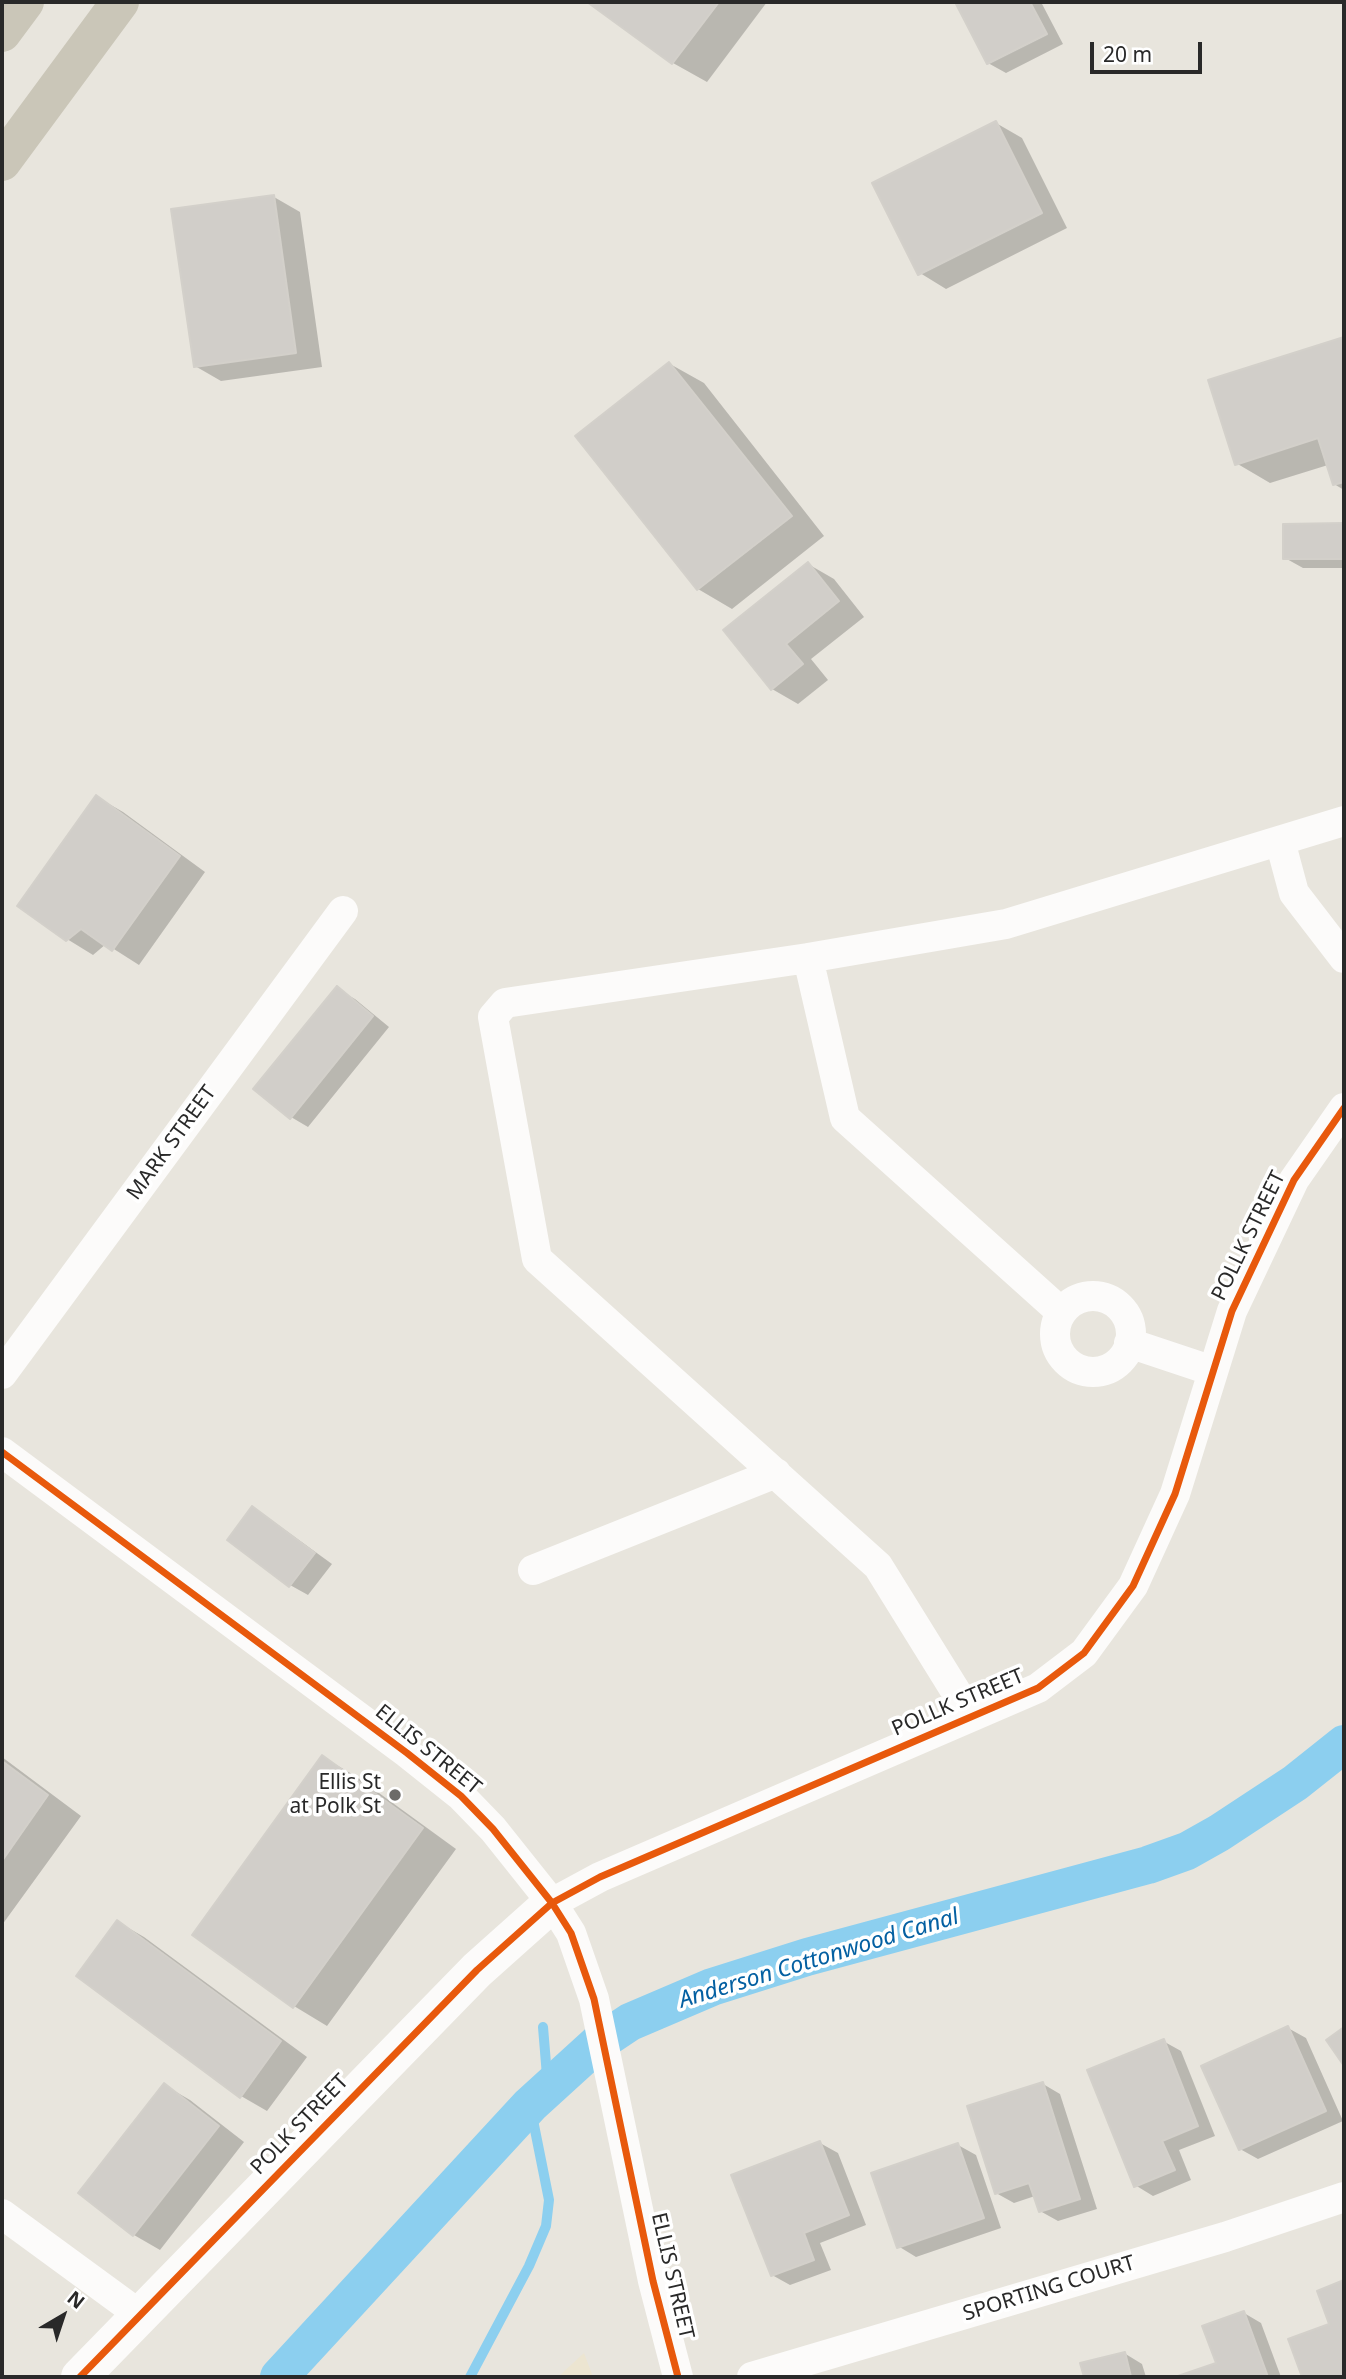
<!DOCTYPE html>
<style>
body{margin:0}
#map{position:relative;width:1346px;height:2379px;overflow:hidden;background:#e8e5dd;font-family:"Noto Sans",sans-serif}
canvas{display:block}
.frame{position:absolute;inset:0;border:4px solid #292929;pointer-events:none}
.north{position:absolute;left:28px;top:2281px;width:70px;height:70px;-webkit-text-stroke:5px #fff;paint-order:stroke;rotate:39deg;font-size:19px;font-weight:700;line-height:28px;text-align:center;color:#292929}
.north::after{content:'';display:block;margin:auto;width:24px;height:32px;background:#292929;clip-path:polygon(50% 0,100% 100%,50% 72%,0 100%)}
.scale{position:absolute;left:1090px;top:42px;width:112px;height:32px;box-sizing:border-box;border:4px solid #292929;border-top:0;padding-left:9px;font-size:21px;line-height:24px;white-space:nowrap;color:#292929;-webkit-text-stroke:5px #fff;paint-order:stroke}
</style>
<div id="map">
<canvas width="1346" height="2379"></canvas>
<div class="frame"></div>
<div class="north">N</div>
<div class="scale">20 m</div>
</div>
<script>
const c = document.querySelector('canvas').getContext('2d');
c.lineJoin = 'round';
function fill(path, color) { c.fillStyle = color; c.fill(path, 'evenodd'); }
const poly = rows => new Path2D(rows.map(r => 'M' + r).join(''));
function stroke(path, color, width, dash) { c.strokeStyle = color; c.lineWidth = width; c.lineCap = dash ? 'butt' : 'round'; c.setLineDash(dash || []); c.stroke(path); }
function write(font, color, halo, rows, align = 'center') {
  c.font = font + ' "Noto Sans",sans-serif'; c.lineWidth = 7; c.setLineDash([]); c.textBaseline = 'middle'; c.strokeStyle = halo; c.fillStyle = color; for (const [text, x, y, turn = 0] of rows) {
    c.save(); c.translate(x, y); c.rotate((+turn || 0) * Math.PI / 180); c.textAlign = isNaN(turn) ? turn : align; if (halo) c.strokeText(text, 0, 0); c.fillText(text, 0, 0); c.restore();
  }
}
fill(poly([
 [584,2353,593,2377,558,2377]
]), '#ece5d1');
fill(poly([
 [590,2,767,2,707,82,673,63],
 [958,2,1041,2,1063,44,1006,73,988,63],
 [996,123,1022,138,1067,228,946,289,920,273],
 [274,197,300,212,322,367,221,381,195,366],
 [1344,339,1344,490,1334,484,1328,465,1270,483,1236,463,1210,381],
 [670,364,704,383,824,536,732,609,698,589],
 [1344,525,1344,568,1303,568,1285,558,1285,526],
 [808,564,834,579,864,617,811,659,828,680,798,704,772,689],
 [97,797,123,812,205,872,139,965,106,944,93,955,67,939],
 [337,989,355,999,389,1027,308,1127,291,1117],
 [253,1509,270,1519,332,1564,308,1595,290,1585,229,1540],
 [2,1757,81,1816,2,1925],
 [323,1757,357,1777,456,1849,327,2026,294,2006],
 [118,1922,144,1937,307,2057,267,2111,241,2096],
 [1288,2028,1306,2038,1343,2121,1258,2159,1240,2149],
 [1163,2041,1181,2051,1215,2136,1179,2150,1191,2180,1153,2196,1135,2185],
 [1043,2084,1060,2094,1097,2209,1058,2221,1040,2211,1035,2196,1014,2203,996,2193],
 [164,2085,190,2100,244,2142,160,2250,134,2235],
 [820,2143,838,2153,866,2225,820,2243,831,2270,790,2285,772,2275],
 [958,2145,976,2155,1001,2228,916,2257,898,2246],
 [1344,2282,1344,2377,1304,2377,1290,2340,1331,2325,1319,2292],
 [1244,2313,1261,2323,1281,2377,1180,2377,1218,2364],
 [1124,2353,1142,2364,1146,2377,1086,2377,1082,2364]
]), '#0003');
stroke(poly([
 [543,2027,548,2088],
 [470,2377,529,2266,546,2226,549,2200,530,2105]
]), '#8ccfef', 10);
stroke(poly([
 [279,2377,530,2105,597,2044,630,2022,712,1987,807,1957,1148,1865,1187,1851,1219,1833,1295,1783,1344,1744]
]), '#8ccfef', 38);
const building = poly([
 [587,2,719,2,672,64,587,2],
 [955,2,1030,2,1047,34,987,64,955,2],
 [996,121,1042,213,918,275,872,183,996,121],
 [274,195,296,353,194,367,171,209,274,195],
 [1344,337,1344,482,1333,485,1318,438,1235,465,1208,380,1344,337],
 [669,362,792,516,697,590,575,436,669,362],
 [1344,523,1344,559,1283,559,1283,524,1344,523],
 [808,562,839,601,786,644,803,664,771,690,723,630,808,562],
 [96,795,180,856,112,951,81,929,66,941,17,906,96,795],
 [337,986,373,1016,290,1119,253,1089,337,986],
 [252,1506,315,1553,289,1587,227,1540,252,1506],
 [322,1755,423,1828,293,2008,192,1935,322,1755],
 [2,1761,48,1795,2,1861,2,1761],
 [117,1920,281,2041,240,2098,76,1976,117,1920],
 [1288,2026,1326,2111,1239,2150,1201,2066,1288,2026],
 [1344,2027,1344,2066,1326,2040,1344,2027],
 [1164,2039,1198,2126,1162,2141,1175,2170,1134,2187,1087,2070,1164,2039],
 [1043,2082,1080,2199,1039,2212,1029,2183,995,2194,967,2106,1043,2082],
 [164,2083,219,2126,133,2236,78,2193,164,2083],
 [820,2141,849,2215,804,2233,814,2260,771,2276,731,2175,820,2141],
 [958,2143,984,2218,897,2248,871,2173,958,2143],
 [1344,2280,1344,2377,1302,2377,1288,2339,1329,2324,1317,2291,1344,2280],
 [1244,2311,1268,2377,1175,2377,1216,2363,1202,2326,1244,2311],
 [1125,2352,1131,2377,1084,2377,1080,2363,1125,2352]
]);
fill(building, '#d1cec9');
stroke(building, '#d3d0ca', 2);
stroke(poly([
 [1280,841,1294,893,1344,958],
 [808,958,1006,924,1344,821],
 '1055 1334a38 38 0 1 1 76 0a38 38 0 1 1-76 0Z',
 [1129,1343,1213,1371],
 [2,1374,343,911],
 [2,1452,407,1753,461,1796,493,1829,552,1903,571,1933,594,1999,653,2281,678,2377],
 [533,1570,776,1473],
 [971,1716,878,1566,537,1259,493,1017,505,1003,808,958,845,1118,1061,1312],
 [552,1903,600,1877,1038,1688,1084,1653,1133,1586,1175,1494,1232,1311,1294,1180,1344,1108],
 [2,2214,140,2315],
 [752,2377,1225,2237,1344,2197]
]), '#fcfbfa', 30);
stroke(poly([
 [80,2377,477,1970,552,1903]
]), '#fcfbfa', 38);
stroke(poly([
 [2,33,25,2],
 [2,162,120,2]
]), '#cac6b8', 38);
stroke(poly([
 [2,1452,407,1753,461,1796,493,1829,552,1903,571,1933,594,1999,653,2281,678,2377],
 [80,2377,477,1970,552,1903,600,1877,1038,1688,1084,1653,1133,1586,1175,1494,1232,1311,1294,1180,1344,1108]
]), '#e8590c', 7);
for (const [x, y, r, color] of [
 [395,1795,7,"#6c6b68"]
]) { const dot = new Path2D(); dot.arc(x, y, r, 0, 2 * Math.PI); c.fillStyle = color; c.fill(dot); stroke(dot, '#fff', 2.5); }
write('21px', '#292929', '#fff', [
 ["MARK STREET",172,1143,-54],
 ["POLLK STREET",1249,1236,-64],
 ["POLLK STREET",958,1703,-23],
 ["ELLIS STREET",428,1750,39],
 ["POLK STREET",300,2125,-46],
 ["ELLIS STREET",672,2276,77],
 ["SPORTING COURT",1049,2289,-17]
]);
write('21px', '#292929', '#fff', [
 ["Ellis St",381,1783],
 ["at Polk St",381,1807]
], 'right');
write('italic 23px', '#0460a2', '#fff', [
 ["Anderson Cottonwood Canal",819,1959,-17]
]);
</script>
